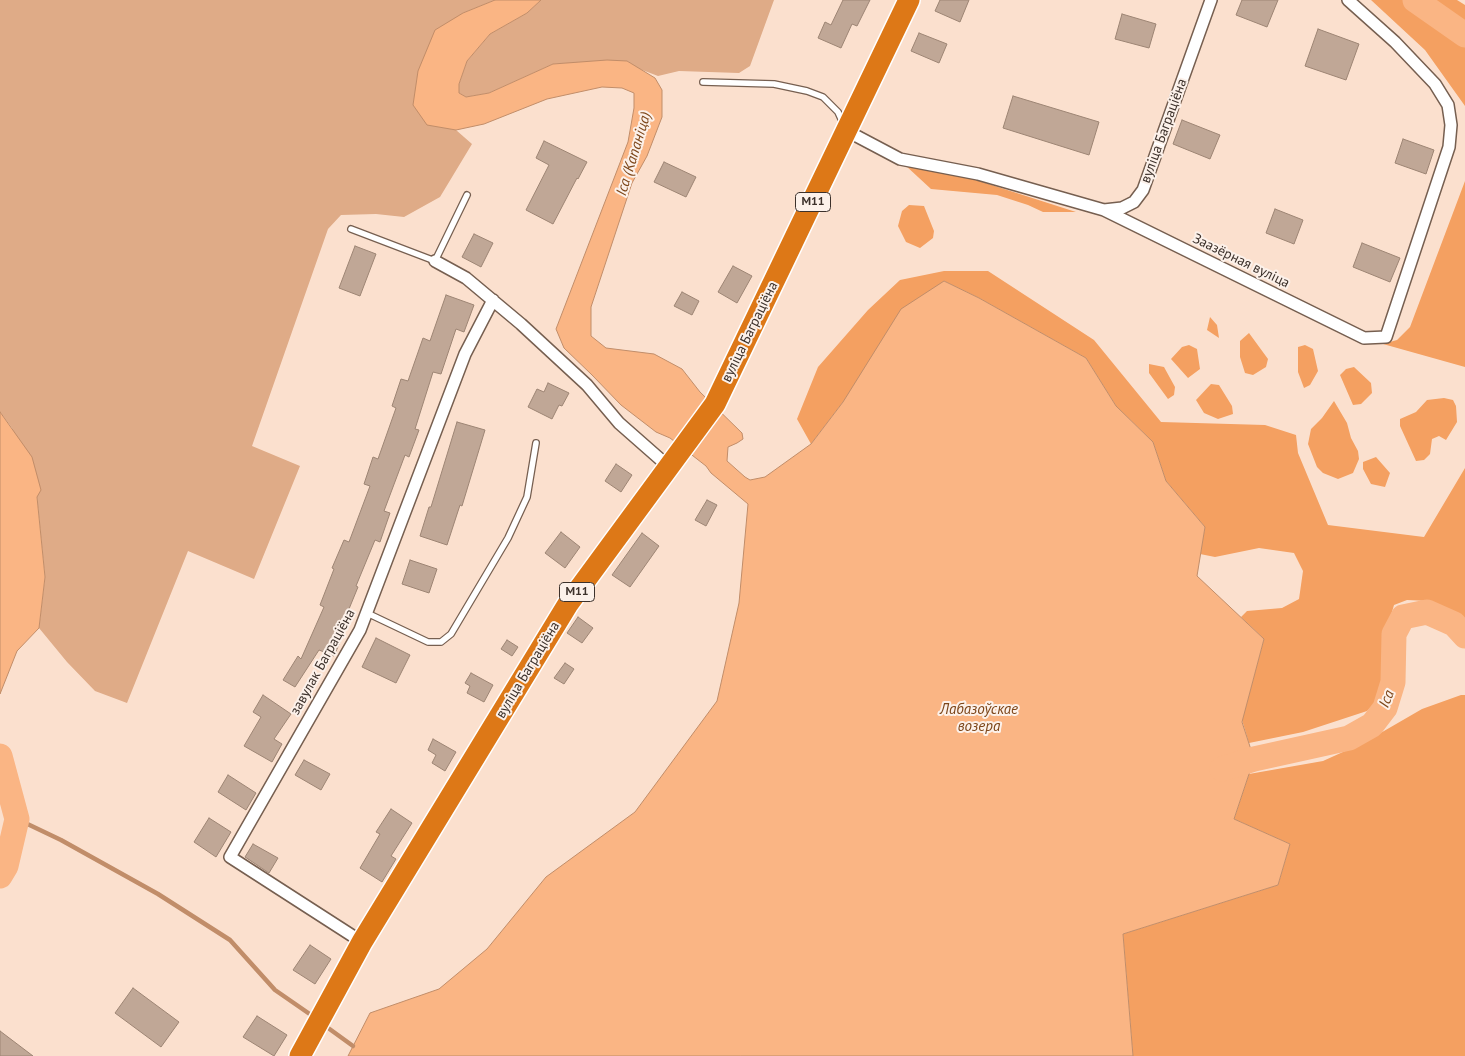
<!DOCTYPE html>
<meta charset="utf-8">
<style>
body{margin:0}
canvas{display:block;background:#fbe0ce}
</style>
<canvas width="1465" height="1056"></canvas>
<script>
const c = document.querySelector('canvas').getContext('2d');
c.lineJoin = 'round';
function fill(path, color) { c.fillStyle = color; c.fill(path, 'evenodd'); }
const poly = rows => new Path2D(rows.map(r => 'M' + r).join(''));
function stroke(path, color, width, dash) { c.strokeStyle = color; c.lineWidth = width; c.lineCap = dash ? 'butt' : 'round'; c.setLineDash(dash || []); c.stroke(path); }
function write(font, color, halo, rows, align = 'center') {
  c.font = font + ' "PT Sans",sans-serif'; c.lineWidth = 4; c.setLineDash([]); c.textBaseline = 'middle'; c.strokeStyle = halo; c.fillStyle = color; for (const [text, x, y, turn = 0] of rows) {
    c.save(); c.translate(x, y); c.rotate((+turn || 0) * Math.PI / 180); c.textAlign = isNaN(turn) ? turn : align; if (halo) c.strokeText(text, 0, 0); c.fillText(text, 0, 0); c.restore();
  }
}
fill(poly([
 [0,0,495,0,463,13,427,124,456,130,472,144,440,197,404,217,376,214,341,215,328,229,252,446,300,466,254,579,188,551,127,703,95,691,67,662,39,628,45,577,37,497,12,428,0,412],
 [541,0,774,0,750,66,739,73,679,71,658,76,637,68,627,61,553,64,489,93,466,97,459,93,459,84,467,61,490,34,527,13]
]), '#dfab87');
fill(poly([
 [1371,0,1457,0,1465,5,1465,106,1425,50],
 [905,165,976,180,1076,212,1043,212,1028,205,997,195,931,189],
 [1465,181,1465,367,1383,344,1397,340,1410,327],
 [909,205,924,206,934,231,933,238,920,248,906,242,898,226,902,211],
 [944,271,988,271,1094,340,1161,422,1265,425,1296,435,1298,453,1328,525,1424,537,1465,468,1465,621,1459,615,1429,601,1407,600,1394,605,1385,636,1384,673,1382,690,1375,703,1367,711,1303,732,1249,743,1242,720,1264,639,1241,617,1247,611,1282,608,1299,599,1303,571,1294,553,1259,548,1215,557,1200,554,1205,527,1166,481,1153,442,1116,406,1086,358,979,298,944,281,843,402,811,444,797,419,818,367,868,310,900,280],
 [1210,317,1217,325,1219,338,1207,330],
 [1249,333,1268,359,1266,367,1253,375,1245,373,1240,357,1240,341],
 [1189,345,1197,349,1200,369,1188,378,1171,359,1182,347],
 [1305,345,1313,349,1318,371,1310,385,1304,388,1298,372,1298,347],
 [1149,364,1164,367,1175,387,1174,395,1168,399,1149,373],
 [1354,367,1371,383,1372,393,1361,404,1353,405,1340,375,1346,369],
 [1211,384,1219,385,1232,406,1233,414,1218,419,1204,413,1196,400],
 [1444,398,1453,400,1456,406,1457,422,1446,440,1439,436,1432,439,1430,454,1424,460,1416,461,1400,426,1400,419,1416,412,1427,400],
 [1334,401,1347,423,1351,438,1358,451,1359,459,1353,473,1338,479,1323,473,1317,467,1308,444,1311,429,1322,418],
 [1376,457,1390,473,1385,487,1371,484,1363,469,1363,462],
 [1461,695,1465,695,1465,1056,1133,1056,1123,934,1278,885,1290,844,1234,819,1249,774,1323,761,1365,742,1422,709]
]), '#f4a061');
const water = poly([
 [495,0,541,0,527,13,490,34,467,61,459,84,459,93,466,97,489,93,553,64,607,60,627,61,655,78,662,90,662,117,647,156,632,183,591,307,591,336,606,348,654,354,682,369,700,392,742,433,743,439,737,443,728,447,727,461,745,477,750,480,765,477,811,444,843,402,901,309,944,281,979,298,1086,358,1116,406,1153,442,1166,481,1205,527,1197,576,1264,639,1242,722,1254,759,1234,819,1290,844,1278,885,1123,934,1133,1056,348,1056,370,1013,439,989,487,949,546,877,635,812,717,701,739,603,748,504,711,473,706,466,670,438,656,432,621,405,592,375,564,348,556,329,628,142,634,108,634,93,622,88,602,87,547,99,484,124,456,130,427,125,413,105,418,71,435,30,463,13,495,0],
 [0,412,32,457,41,490,37,497,45,577,39,628,17,651,0,694,0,412]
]);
fill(water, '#fab584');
stroke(water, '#c18d69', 1);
stroke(poly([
 [17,819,61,840,158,894,230,940,275,990,314,1017],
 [324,1025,353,1046]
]), '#c18d69', 4.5);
stroke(poly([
 [1415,0,1465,35],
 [0,756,17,819,6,866,0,876],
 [1222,769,1254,759,1349,738,1372,725,1385,708,1393,682,1394,634,1403,617,1427,612,1454,624,1465,636]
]), '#fab584', 25);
const building = poly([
 [843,0,870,0,857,26,852,24,841,48,818,38,825,22,831,25,843,0],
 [940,0,969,0,960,22,935,11,940,0],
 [1242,0,1278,0,1267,27,1236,15,1242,0],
 [1122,14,1156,24,1149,48,1115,39,1122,14],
 [1318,29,1359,44,1346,80,1305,66,1318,29],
 [919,33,947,44,939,63,911,51,919,33],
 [1013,96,1099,122,1089,155,1003,128,1013,96],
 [1182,120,1220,135,1210,159,1173,144,1182,120],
 [1403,139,1434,150,1426,174,1395,163,1403,139],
 [544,141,587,162,578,179,577,178,553,224,526,210,549,165,536,158,544,141],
 [664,162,696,177,686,197,654,182,664,162],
 [1275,209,1303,220,1294,244,1266,233,1275,209],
 [474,234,493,243,481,267,462,257,474,234],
 [1362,243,1400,258,1390,282,1353,267,1362,243],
 [355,246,376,254,360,296,339,288,355,246],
 [733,266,752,276,737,303,718,292,733,266],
 [682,292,699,301,692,315,674,306,682,292],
 [446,295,474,305,464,332,456,329,441,374,433,372,415,429,419,430,409,457,405,455,384,511,390,513,380,542,375,540,356,586,358,587,342,626,346,628,334,656,319,650,295,687,283,680,298,656,301,659,324,607,320,605,334,569,332,568,344,540,349,542,370,486,364,484,373,457,378,459,396,408,392,406,401,379,408,381,423,338,430,341,446,295],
 [548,383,569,393,562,406,559,405,552,419,528,407,537,389,544,392,548,383],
 [457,422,485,430,462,506,460,505,447,545,420,536,429,507,431,507,457,422],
 [616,464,632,475,621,492,605,481,616,464],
 [707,500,717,505,706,526,695,520,707,500],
 [561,532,580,547,565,568,545,553,561,532],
 [642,533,659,546,630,587,612,575,642,533],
 [410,560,437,569,429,593,402,584,410,560],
 [578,617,593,628,582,643,567,633,578,617],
 [376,638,410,655,396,683,362,667,376,638],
 [507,640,518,647,512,656,501,649,507,640],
 [565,663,574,669,564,684,554,678,565,663],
 [471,673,493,685,484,702,467,693,470,686,465,683,471,673],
 [263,695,291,714,274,739,282,744,272,762,244,746,261,717,253,712,263,695],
 [433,739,456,752,445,771,432,763,436,755,428,750,433,739],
 [304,760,330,774,321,790,295,775,304,760],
 [228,775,256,793,246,810,218,792,228,775],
 [391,809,412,823,391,856,396,859,382,882,360,868,380,834,376,832,391,809],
 [209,818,231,832,216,857,194,842,209,818],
 [253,844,278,858,269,873,245,857,253,844],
 [310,945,331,959,315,984,293,970,310,945],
 [133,988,179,1022,161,1047,115,1013,133,988],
 [257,1016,287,1035,274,1056,243,1037,257,1016],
 [0,1031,33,1056,0,1056,0,1031]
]);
fill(building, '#c0a796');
stroke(building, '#9d8574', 1);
const lane = poly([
 [703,82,774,84,807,91,823,97,838,112,843,123],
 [351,229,435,261,467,195],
 [367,613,428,642,441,642,451,634,508,538,527,497,536,443]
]);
const street = poly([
 [847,131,900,159,978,174,1104,210,1122,208,1134,202,1143,190,1211,0],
 [1104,210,1364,338,1386,337,1449,147,1451,125,1448,105,1435,84,1395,42,1348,0],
 [435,261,466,278,521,324,587,385,619,423,669,467],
 [362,942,230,857,360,630,465,354,493,300]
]);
const highway = poly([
 [300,1056,362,942,568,604,715,404,909,0]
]);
stroke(lane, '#765f50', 8);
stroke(street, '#765f50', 14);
stroke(highway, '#fff', 24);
stroke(lane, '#fff', 5.5);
stroke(street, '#fff', 11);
stroke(highway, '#dd7817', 21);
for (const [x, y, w] of [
 [813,202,35],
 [577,592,35]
]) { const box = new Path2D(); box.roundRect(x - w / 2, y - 9.5, w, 19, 4); c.fillStyle = '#fcf1ea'; c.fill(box); stroke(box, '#3c312b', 1); }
write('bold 12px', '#3c312b', null, [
 ["М11",813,202],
 ["М11",577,592]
]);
write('14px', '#3c312b', '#fcf1ea', [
 ["вуліца Баграціёна",1164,131,-70],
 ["Заазёрная вуліца",1241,261,26],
 ["вуліца Баграціёна",750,332,-64],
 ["завулак Баграціёна",323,662,-61],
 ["вуліца Баграціёна",528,670,-59]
]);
write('italic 15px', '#7d4619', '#fcf1ea', [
 ["Іса (Капаніца)",634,154,-73],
 ["Іса",1387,699,-68],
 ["Лабазоўскае",979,710],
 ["возера",979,727]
]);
</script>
